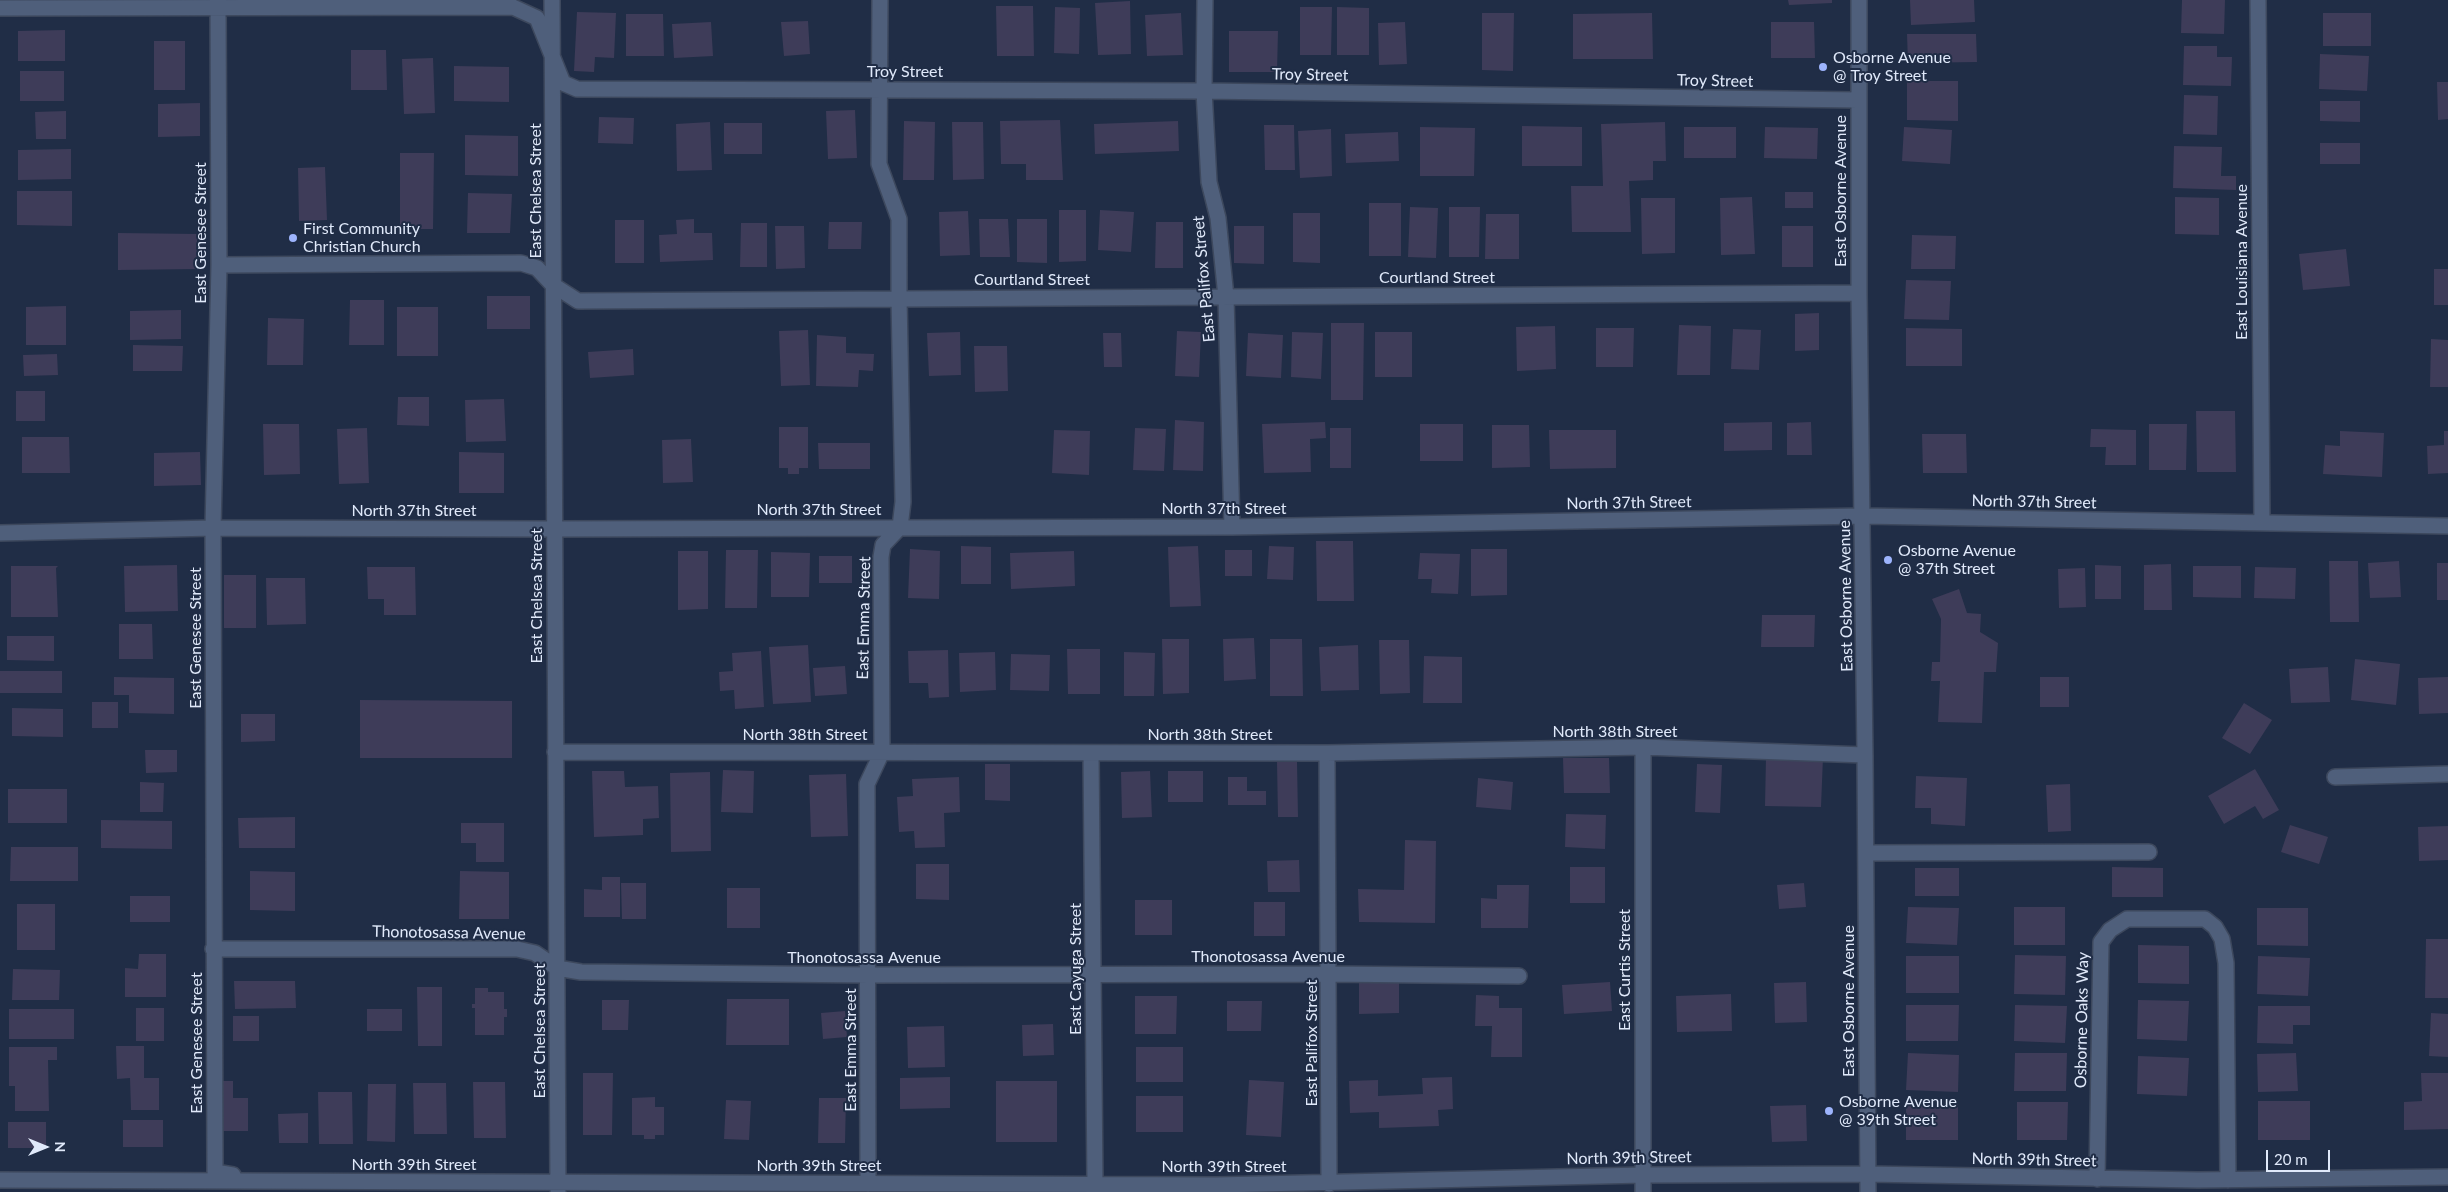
<!DOCTYPE html>
<style>
body{margin:0}
#map{position:relative;width:2448px;height:1192px;overflow:hidden;background:#202d46;font-family:Lato,sans-serif}
canvas{display:block}
.north{position:absolute;left:20px;top:1122px;width:50px;height:50px;-webkit-text-stroke:4px #202d46;paint-order:stroke;rotate:90deg;font-size:14px;font-weight:700;line-height:20px;text-align:center;color:#e0e9fa}
.north::after{content:'';display:block;margin:auto;width:18px;height:22px;background:#e0e9fa;clip-path:polygon(50% 0,100% 100%,50% 72%,0 100%)}
.scale{position:absolute;left:2266px;top:1150px;width:64px;height:22px;box-sizing:border-box;border:2px solid #e0e9fa;border-top:0;padding-left:6px;font-size:15px;line-height:18px;white-space:nowrap;color:#e0e9fa;-webkit-text-stroke:4px #202d46;paint-order:stroke}
</style>
<div id="map">
<canvas width="2448" height="1192"></canvas>
<div class="north">N</div>
<div class="scale">20 m</div>
</div>
<script>
const c = document.querySelector('canvas').getContext('2d');
c.lineJoin = 'round';
function fill(path, color) { c.fillStyle = color; c.fill(path, 'evenodd'); }
const poly = rows => new Path2D(rows.map(r => 'M' + r).join(''));
function stroke(path, color, width, dash) { c.strokeStyle = color; c.lineWidth = width; c.lineCap = dash ? 'butt' : 'round'; c.setLineDash(dash || []); c.stroke(path); }
function write(font, color, halo, rows, align = 'center') {
  c.font = font + ' Lato,sans-serif'; c.lineWidth = 4; c.setLineDash([]); c.textBaseline = 'middle'; c.strokeStyle = halo; c.fillStyle = color; for (const [text, x, y, turn = 0] of rows) {
    c.save(); c.translate(x, y); c.rotate((+turn || 0) * Math.PI / 180); c.textAlign = isNaN(turn) ? turn : align; if (halo) c.strokeText(text, 0, 0); c.fillText(text, 0, 0); c.restore();
  }
}
fill(poly([
 [1788,0,1832,0,1832,3,1789,5],
 [1910,0,1974,0,1975,22,1911,25],
 [2182,0,2225,0,2224,34,2181,33],
 [1130,1,1131,54,1098,55,1095,3],
 [996,6,1033,6,1034,56,997,56],
 [1055,7,1080,8,1079,54,1054,53],
 [1300,7,1332,7,1331,55,1300,55],
 [1337,7,1369,8,1369,55,1337,55],
 [577,12,616,13,614,58,595,57,594,72,574,71],
 [1181,13,1183,55,1147,56,1145,15],
 [1482,13,1514,13,1513,71,1482,70],
 [1652,13,1653,59,1573,59,1573,14],
 [2323,13,2371,13,2371,46,2323,46],
 [626,14,663,14,664,56,626,56],
 [808,21,810,54,784,56,781,22],
 [711,22,713,56,674,58,672,24],
 [1405,22,1407,64,1379,65,1378,23],
 [1771,22,1814,22,1815,58,1771,58],
 [65,30,65,61,18,61,18,31],
 [1229,31,1278,31,1277,72,1229,72],
 [1907,34,1976,34,1977,62,1908,63],
 [154,41,185,41,185,90,154,90],
 [2184,46,2217,46,2217,57,2232,57,2231,86,2183,85],
 [351,50,386,50,387,90,351,90],
 [2320,54,2369,56,2367,91,2319,89],
 [433,58,435,113,404,114,402,59],
 [454,66,509,67,509,102,454,101],
 [20,71,64,71,64,101,20,101],
 [1907,81,1958,81,1958,121,1907,120],
 [2437,82,2448,82,2448,119,2438,120],
 [2184,95,2218,96,2217,135,2183,134],
 [2320,101,2360,101,2360,122,2320,121],
 [200,103,200,136,158,137,158,104],
 [855,110,857,158,828,159,826,111],
 [66,111,66,139,36,139,35,112],
 [599,117,634,118,633,144,598,143],
 [1060,120,1063,180,1026,180,1026,164,1001,164,1000,121],
 [904,121,935,122,934,180,903,180],
 [1178,121,1179,151,1095,154,1094,124],
 [710,122,712,170,677,171,676,124],
 [952,122,983,122,984,179,953,180],
 [1665,122,1666,161,1653,161,1653,180,1629,181,1631,232,1572,232,1571,186,1603,186,1601,124],
 [724,123,762,123,762,154,724,154],
 [1264,125,1294,125,1295,170,1265,170],
 [1522,126,1582,127,1582,166,1522,166],
 [1420,127,1475,128,1474,176,1420,176],
 [1684,127,1736,127,1736,158,1684,158],
 [1765,127,1818,128,1817,159,1764,158],
 [1904,127,1952,130,1950,164,1902,161],
 [1331,129,1332,176,1300,178,1298,131],
 [1398,132,1399,161,1346,163,1345,134],
 [465,135,518,136,518,176,465,175],
 [2320,143,2360,143,2360,164,2320,164],
 [2174,146,2222,147,2221,176,2236,176,2236,190,2173,188],
 [71,149,71,179,18,180,18,150],
 [400,153,434,153,433,229,400,229],
 [325,167,327,220,299,221,298,168],
 [17,191,72,191,72,226,17,225],
 [1785,192,1813,192,1813,208,1785,208],
 [468,193,512,194,510,233,467,233],
 [1752,197,1755,254,1721,255,1720,198],
 [2175,197,2219,198,2219,235,2175,234],
 [1641,198,1675,198,1675,253,1642,254],
 [1369,203,1401,203,1401,256,1369,256],
 [1410,207,1438,208,1436,258,1408,257],
 [1449,207,1480,207,1479,257,1449,257],
 [1059,210,1086,210,1086,261,1059,262],
 [1100,210,1134,212,1131,252,1098,250],
 [968,211,970,255,940,256,939,212],
 [1293,213,1320,213,1320,263,1293,262],
 [1486,214,1519,214,1519,259,1485,259],
 [694,219,694,233,712,233,713,260,660,262,659,235,677,234,676,220],
 [979,219,1008,219,1010,257,980,257],
 [1017,219,1047,219,1047,263,1017,262],
 [615,220,644,220,644,263,615,263],
 [829,222,862,222,861,249,828,249],
 [1156,222,1183,222,1183,268,1155,268],
 [741,223,767,223,767,267,740,267],
 [775,226,804,226,805,268,776,269],
 [1234,226,1264,226,1264,264,1234,263],
 [1782,226,1813,226,1813,267,1782,267],
 [118,233,197,234,197,269,118,270],
 [1912,235,1956,236,1955,269,1911,269],
 [2346,249,2350,286,2303,290,2299,254],
 [2434,269,2448,269,2448,305,2434,305],
 [1906,280,1951,281,1949,320,1904,319],
 [487,296,530,296,530,329,487,329],
 [350,300,384,300,384,345,349,345],
 [66,306,66,345,26,345,26,307],
 [397,307,438,307,438,356,397,356],
 [181,310,181,339,130,340,130,311],
 [1819,313,1819,350,1795,351,1795,314],
 [268,318,304,319,303,365,267,365],
 [1331,323,1364,323,1363,400,1331,400],
 [1679,325,1711,326,1710,375,1677,375],
 [1555,326,1556,369,1517,371,1516,327],
 [1596,328,1634,328,1633,367,1596,367],
 [1906,328,1962,329,1962,366,1906,366],
 [1733,329,1761,330,1759,370,1731,369],
 [808,330,810,385,781,386,779,331],
 [1177,331,1201,332,1199,377,1175,376],
 [960,332,961,375,929,376,927,333],
 [1292,332,1323,333,1321,379,1291,377],
 [1375,332,1412,332,1412,377,1375,377],
 [1103,333,1121,333,1122,367,1104,367],
 [1248,333,1283,335,1281,378,1246,376],
 [817,335,846,337,846,353,874,354,873,371,859,370,858,387,816,386],
 [2431,339,2448,340,2448,387,2430,387],
 [133,345,183,346,182,371,133,371],
 [974,346,1007,346,1008,391,975,392],
 [633,349,634,375,590,378,588,352],
 [57,354,58,375,24,376,23,355],
 [16,391,45,391,45,421,16,421],
 [398,397,429,397,429,426,397,425],
 [504,399,506,441,466,442,465,400],
 [2196,411,2235,411,2236,472,2197,472],
 [1175,420,1204,422,1203,471,1173,470],
 [1325,422,1326,438,1310,439,1311,472,1264,473,1262,424],
 [1772,422,1772,450,1724,451,1724,423],
 [1811,422,1812,455,1787,455,1787,423],
 [263,424,299,424,300,474,264,475],
 [1420,424,1463,424,1463,461,1420,461],
 [2149,424,2187,424,2186,470,2149,470],
 [1492,425,1529,425,1530,467,1492,468],
 [779,427,808,427,808,468,799,468,799,474,788,474,788,468,779,468],
 [367,428,369,483,339,484,337,429],
 [1135,428,1166,429,1164,471,1133,470],
 [1330,428,1351,428,1351,468,1330,468],
 [2091,429,2136,430,2136,465,2105,465,2106,447,2090,447],
 [1054,430,1090,431,1089,475,1052,473],
 [1549,430,1616,430,1616,468,1550,469],
 [2340,431,2384,433,2382,477,2323,474,2325,445,2340,446],
 [2444,431,2448,431,2448,473,2428,474,2427,446,2444,445],
 [1922,434,1966,434,1967,473,1923,473],
 [22,437,69,437,70,473,22,473],
 [691,439,693,482,663,483,662,440],
 [818,443,870,443,870,469,819,469],
 [200,452,201,485,154,486,154,453],
 [459,452,504,453,504,493,459,493],
 [1316,541,1353,541,1354,601,1317,601],
 [961,546,991,547,991,584,961,584],
 [1198,546,1201,606,1170,607,1168,547],
 [1269,546,1294,547,1293,580,1267,579],
 [910,549,940,551,939,599,908,598],
 [1471,549,1507,549,1507,595,1471,596],
 [726,550,758,550,757,608,725,608],
 [1225,550,1252,550,1252,576,1225,576],
 [678,551,708,551,708,609,678,610],
 [1074,551,1075,586,1011,589,1010,553],
 [771,552,810,553,809,597,771,597],
 [1420,553,1460,554,1458,594,1431,593,1432,579,1418,579],
 [819,556,852,556,852,583,819,583],
 [2329,561,2358,561,2359,622,2330,622],
 [2399,561,2401,597,2370,598,2368,563],
 [2437,563,2448,563,2448,600,2437,600],
 [2171,564,2172,610,2144,610,2144,565],
 [177,565,178,611,125,612,124,566],
 [2095,565,2121,566,2121,599,2095,599],
 [11,566,58,566,56,568,58,617,11,617],
 [2193,566,2241,566,2241,598,2193,597],
 [367,567,415,567,416,615,384,615,384,599,368,599],
 [2255,567,2296,568,2295,599,2254,598],
 [2085,568,2086,607,2059,608,2058,569],
 [224,575,256,575,256,628,224,628],
 [266,578,305,578,306,624,267,625],
 [1959,589,1967,613,1981,614,1980,632,1998,643,1996,672,1984,672,1982,723,1938,722,1940,681,1931,681,1932,662,1940,662,1941,619,1932,599],
 [1762,615,1815,615,1814,647,1761,647],
 [119,624,152,624,153,659,119,659],
 [7,636,54,636,54,661,7,660],
 [1254,638,1256,679,1224,681,1223,639],
 [1162,639,1189,639,1189,693,1163,694],
 [1270,639,1302,639,1303,696,1270,696],
 [1379,640,1409,640,1410,693,1380,694],
 [808,645,811,702,773,704,769,647],
 [1358,645,1359,690,1321,691,1319,647],
 [1067,649,1100,649,1100,694,1068,694],
 [948,650,949,697,929,698,928,683,909,683,908,651],
 [761,651,764,707,735,709,734,690,720,691,719,672,733,671,732,653],
 [995,652,996,690,960,692,959,653],
 [1124,652,1155,653,1154,696,1124,696],
 [1011,654,1050,655,1049,691,1010,690],
 [1424,656,1462,657,1462,703,1423,703],
 [2355,659,2400,664,2396,705,2351,700],
 [845,666,847,694,815,696,813,668],
 [2328,667,2330,702,2291,703,2289,669],
 [0,671,62,671,62,693,0,693],
 [114,677,174,678,174,714,129,713,129,695,114,695],
 [2040,677,2069,677,2069,707,2040,707],
 [2448,677,2448,713,2419,714,2418,678],
 [360,700,512,701,512,758,360,758],
 [92,702,118,702,118,728,92,728],
 [2244,703,2272,720,2250,754,2222,738],
 [12,708,63,709,63,737,12,736],
 [241,714,275,714,275,741,241,742],
 [145,750,177,750,177,772,146,773],
 [1766,757,1823,757,1821,807,1765,806],
 [1563,758,1609,758,1610,793,1564,793],
 [1277,762,1297,762,1298,817,1278,817],
 [985,764,1010,764,1010,801,985,800],
 [1697,764,1722,765,1720,813,1695,812],
 [2255,769,2279,810,2263,819,2255,806,2224,824,2208,796],
 [723,770,754,771,753,813,721,812],
 [592,771,624,771,625,787,658,786,659,818,643,819,643,835,594,837],
 [1150,771,1152,817,1122,818,1121,772],
 [1168,771,1203,771,1203,802,1168,802],
 [710,772,711,851,671,852,670,773],
 [846,774,848,836,811,837,809,775],
 [1916,776,1967,778,1965,826,1931,824,1931,808,1915,808],
 [959,777,960,812,944,813,945,847,915,848,914,831,899,832,897,797,913,796,912,779],
 [1228,777,1247,777,1247,791,1266,791,1266,805,1228,805],
 [1478,778,1513,782,1511,810,1476,807],
 [140,782,164,783,163,812,140,812],
 [2070,784,2071,831,2048,832,2046,785],
 [8,789,67,789,67,823,8,823],
 [1566,814,1606,815,1605,849,1565,847],
 [295,817,295,848,239,848,238,818],
 [101,820,172,821,172,849,101,848],
 [461,823,504,823,504,862,476,862,476,843,461,843],
 [2290,825,2328,837,2319,864,2281,852],
 [2448,826,2448,860,2419,861,2418,827],
 [1405,840,1436,841,1435,923,1359,922,1358,889,1404,890],
 [11,847,78,847,78,881,10,881],
 [1299,860,1300,892,1268,892,1267,861],
 [916,864,949,864,949,900,916,899],
 [1570,867,1605,867,1605,903,1570,903],
 [2112,867,2163,868,2163,897,2112,897],
 [1915,868,1959,868,1959,896,1915,896],
 [250,871,295,872,295,911,250,910],
 [460,871,509,872,509,919,459,919],
 [602,877,620,877,620,917,584,917,584,889,602,890],
 [621,883,646,883,646,919,622,919],
 [1804,883,1806,907,1779,909,1777,885],
 [1497,885,1529,885,1528,928,1481,928,1481,898,1497,899],
 [727,888,760,888,760,928,727,928],
 [130,896,170,896,170,922,130,922],
 [1135,900,1172,900,1172,935,1135,935],
 [1254,902,1285,902,1285,936,1254,936],
 [17,904,55,904,55,950,17,950],
 [1908,907,1959,908,1957,945,1906,943],
 [2014,907,2065,907,2065,945,2014,945],
 [2257,908,2308,908,2308,946,2257,945],
 [2426,939,2448,939,2448,998,2425,998],
 [2138,945,2189,946,2189,984,2138,983],
 [139,954,166,954,166,997,125,997,125,968,138,969],
 [2015,955,2066,956,2065,995,2014,994],
 [1906,956,1959,956,1959,993,1906,993],
 [2258,956,2310,958,2308,996,2257,994],
 [13,969,60,970,59,1000,12,1000],
 [234,981,295,981,296,1008,235,1009],
 [1359,982,1399,982,1399,1013,1359,1014],
 [1610,982,1612,1011,1564,1014,1562,985],
 [1806,982,1807,1022,1775,1023,1774,983],
 [417,987,442,987,442,1046,418,1046],
 [475,988,488,988,488,992,504,992,504,1009,507,1009,507,1017,504,1017,504,1035,475,1035,475,1008,472,1008,472,1004,475,1004],
 [1731,994,1732,1031,1677,1032,1676,996],
 [1476,995,1499,996,1499,1008,1522,1008,1522,1057,1491,1057,1492,1026,1475,1026],
 [1135,996,1177,996,1176,1034,1135,1034],
 [727,999,789,999,789,1045,726,1045],
 [602,1000,629,1000,628,1030,602,1030],
 [2138,1000,2189,1001,2187,1041,2137,1039],
 [1227,1001,1262,1001,1261,1031,1227,1031],
 [1906,1005,1959,1005,1958,1041,1906,1041],
 [2015,1005,2067,1006,2065,1043,2014,1041],
 [2258,1006,2310,1006,2310,1025,2293,1025,2293,1044,2257,1043],
 [136,1008,164,1008,164,1041,136,1041],
 [9,1009,74,1009,74,1039,9,1039],
 [367,1009,402,1009,402,1031,367,1031],
 [845,1011,847,1037,823,1039,821,1013],
 [2431,1013,2448,1014,2448,1057,2429,1056],
 [233,1016,259,1016,259,1041,233,1041],
 [1053,1024,1054,1055,1023,1056,1022,1025],
 [944,1026,945,1067,908,1068,907,1027],
 [116,1046,144,1046,144,1078,159,1078,159,1110,131,1110,130,1078,117,1079],
 [9,1047,57,1047,57,1060,48,1060,49,1111,15,1111,15,1086,9,1086],
 [1136,1047,1183,1047,1183,1082,1136,1082],
 [1908,1053,1959,1055,1958,1092,1906,1090],
 [2015,1053,2067,1053,2066,1091,2014,1091],
 [2296,1053,2298,1091,2258,1092,2257,1054],
 [2138,1056,2189,1058,2187,1096,2137,1094],
 [583,1073,613,1073,612,1135,583,1135],
 [2421,1073,2448,1073,2448,1129,2404,1130,2404,1102,2422,1101],
 [950,1077,950,1108,900,1109,900,1078],
 [1452,1077,1453,1109,1438,1110,1439,1126,1379,1128,1379,1112,1350,1113,1349,1081,1378,1080,1378,1096,1423,1094,1422,1078],
 [1249,1080,1284,1082,1281,1137,1246,1135],
 [218,1081,233,1081,233,1098,248,1098,248,1131,218,1131],
 [996,1081,1057,1081,1057,1142,996,1142],
 [473,1082,505,1082,506,1138,474,1138],
 [413,1083,446,1083,447,1134,414,1134],
 [368,1084,396,1084,395,1142,367,1141],
 [318,1092,352,1092,353,1144,319,1144],
 [1136,1096,1183,1096,1183,1132,1136,1132],
 [655,1097,655,1107,664,1107,664,1135,655,1135,655,1139,644,1139,644,1135,632,1135,632,1098],
 [819,1098,846,1098,845,1143,818,1143],
 [726,1100,751,1101,749,1140,724,1139],
 [1906,1101,1958,1102,1958,1140,1906,1140],
 [2258,1101,2310,1101,2310,1140,2258,1140],
 [2017,1102,2068,1102,2067,1140,2017,1140],
 [1806,1105,1807,1141,1772,1142,1770,1106],
 [308,1113,308,1143,279,1143,278,1114],
 [123,1120,163,1120,163,1147,123,1147],
 [8,1122,46,1122,46,1148,8,1148]
]), '#3e3c59');
const minor = poly([
 [218,0,219,265,213,528,215,1172,233,1175],
 [552,0,558,1191],
 [1205,0,1204,91,1209,182,1218,218,1226,297,1232,527],
 [1859,0,1859,293,1865,755,1868,1192],
 [2258,0,2262,523],
 [0,8,513,7,537,18,563,83,577,89,1204,91,1858,100],
 [219,265,521,263,537,268,553,285,578,301,1859,293],
 [0,533,213,528,554,529,1232,527,1863,516,2448,526],
 [555,752,1327,753,1643,747,1865,755],
 [1091,753,1095,1184],
 [1327,753,1329,1184],
 [2335,777,2448,774],
 [1866,853,2149,852],
 [213,949,517,949,535,953,557,968,581,972,869,975,1329,974,1519,976],
 [2097,1179,2101,942,2110,930,2127,919,2205,919,2215,927,2222,939,2226,963,2228,1180],
 [0,1180,1217,1185,1643,1175,1868,1174,2198,1180,2448,1177],
 [868,1184,867,784,882,752,881,557,883,545,900,527,903,502,899,298,899,219,879,164,880,0],
 [1643,1192,1643,747]
]);
stroke(minor, '#3d485d', 18);
stroke(minor, '#4f5f7b', 15);
for (const [x, y, r, color] of [
 [1823,67,5,"#9db4fd"],
 [293,238,5,"#9db4fd"],
 [1888,560,5,"#9db4fd"],
 [1829,1111,5,"#9db4fd"]
]) { const dot = new Path2D(); dot.arc(x, y, r, 0, 2 * Math.PI); c.fillStyle = color; c.fill(dot); stroke(dot, '#202d46', 2); }
write('16px', '#e0e9fa', '#202d46', [
 ["Osborne Avenue",1833,58],
 ["@ Troy Street",1833,76],
 ["First Community",303,229],
 ["Christian Church",303,247],
 ["Osborne Avenue",1898,551],
 ["@ 37th Street",1898,569],
 ["Osborne Avenue",1839,1102],
 ["@ 39th Street",1839,1120]
], 'left');
write('16px', '#e0e9fa', '#202d46', [
 ["Troy Street",905,72],
 ["Troy Street",1310,75,1],
 ["Troy Street",1715,81,1],
 ["East Chelsea Street",536,191,-90],
 ["East Osborne Avenue",1841,191,-90],
 ["East Genesee Street",201,233,-90],
 ["East Louisiana Avenue",2242,262,-90],
 ["Courtland Street",1437,278],
 ["East Palifox Street",1204,279,-95],
 ["Courtland Street",1032,280],
 ["North 37th Street",2034,502,1],
 ["North 37th Street",1629,503,-1],
 ["North 37th Street",1224,509],
 ["North 37th Street",819,510],
 ["North 37th Street",414,511],
 ["East Chelsea Street",537,596,-90],
 ["East Osborne Avenue",1846,596,-91],
 ["East Emma Street",864,618,-89],
 ["East Genesee Street",196,638,-90],
 ["North 38th Street",1615,732],
 ["North 38th Street",805,735],
 ["North 38th Street",1210,735],
 ["Thonotosassa Avenue",449,933,1],
 ["Thonotosassa Avenue",1268,957],
 ["Thonotosassa Avenue",864,958],
 ["East Cayuga Street",1076,969,-90],
 ["East Curtis Street",1625,970,-90],
 ["East Osborne Avenue",1849,1001,-90],
 ["Osborne Oaks Way",2082,1020,-89],
 ["East Chelsea Street",540,1031,-90],
 ["East Genesee Street",197,1043,-90],
 ["East Palifox Street",1312,1043,-90],
 ["East Emma Street",851,1050,-90],
 ["North 39th Street",1629,1158,-1],
 ["North 39th Street",2034,1160,1],
 ["North 39th Street",414,1165],
 ["North 39th Street",819,1166],
 ["North 39th Street",1224,1167]
]);
</script>
